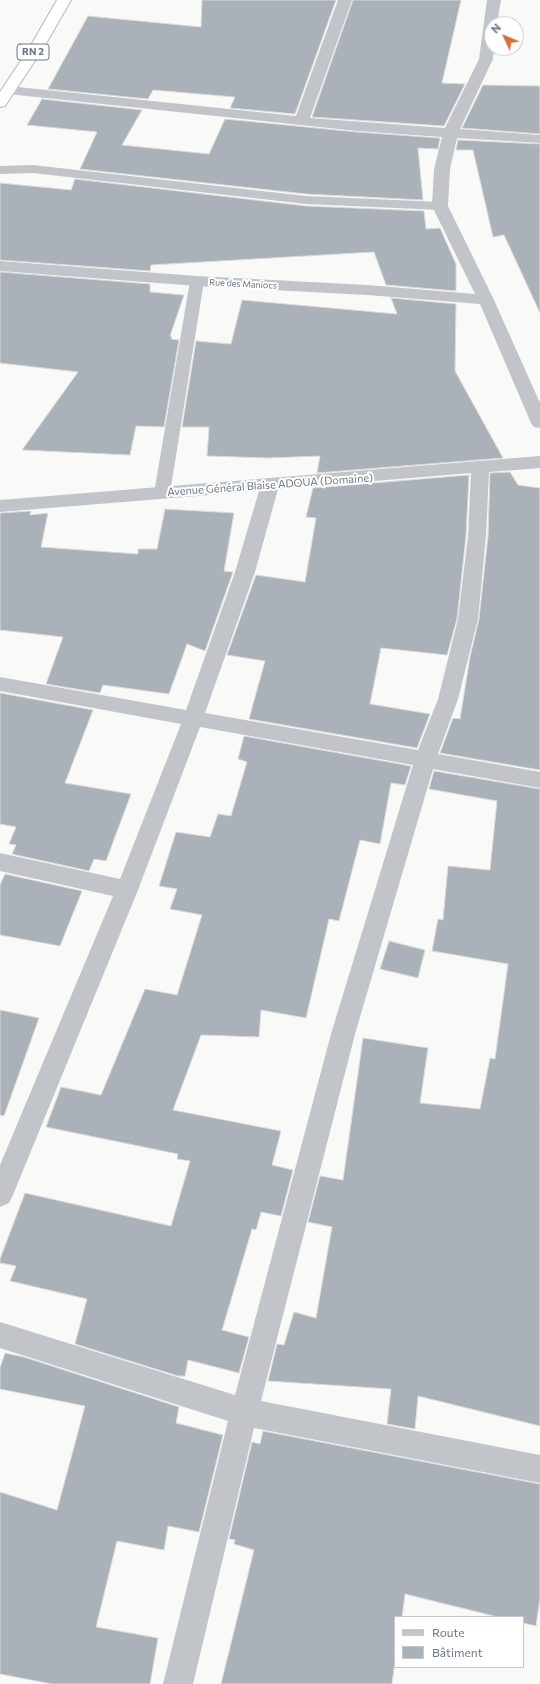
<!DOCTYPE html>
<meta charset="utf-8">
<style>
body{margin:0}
#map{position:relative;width:540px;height:1684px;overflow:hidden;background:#f9f9f8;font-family:Commissioner,sans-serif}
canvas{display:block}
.legend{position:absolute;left:394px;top:1616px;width:130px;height:52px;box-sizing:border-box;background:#fff;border:1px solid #c4c9cf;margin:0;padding:5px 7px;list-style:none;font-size:12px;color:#6b7786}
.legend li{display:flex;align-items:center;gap:8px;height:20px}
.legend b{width:20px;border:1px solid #c4c9cf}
.north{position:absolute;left:484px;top:16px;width:40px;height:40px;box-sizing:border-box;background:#fff;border:1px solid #c4c9cf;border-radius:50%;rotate:314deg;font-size:11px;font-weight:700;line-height:16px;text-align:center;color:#6b7786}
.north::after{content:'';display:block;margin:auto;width:14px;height:18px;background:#d6713b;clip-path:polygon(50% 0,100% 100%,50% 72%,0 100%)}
</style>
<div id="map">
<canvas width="540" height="1684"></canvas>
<ul class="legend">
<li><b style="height:5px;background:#c1c5c9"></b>Route</li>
<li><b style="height:11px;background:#abb1b8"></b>Bâtiment</li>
</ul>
<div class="north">N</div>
</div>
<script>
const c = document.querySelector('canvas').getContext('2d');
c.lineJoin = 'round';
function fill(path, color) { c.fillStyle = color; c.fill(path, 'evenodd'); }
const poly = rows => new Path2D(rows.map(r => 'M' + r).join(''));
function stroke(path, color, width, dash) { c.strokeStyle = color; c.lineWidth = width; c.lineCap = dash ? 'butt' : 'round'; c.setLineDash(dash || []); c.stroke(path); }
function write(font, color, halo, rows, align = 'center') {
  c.font = font + ' Commissioner,sans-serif'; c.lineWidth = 4; c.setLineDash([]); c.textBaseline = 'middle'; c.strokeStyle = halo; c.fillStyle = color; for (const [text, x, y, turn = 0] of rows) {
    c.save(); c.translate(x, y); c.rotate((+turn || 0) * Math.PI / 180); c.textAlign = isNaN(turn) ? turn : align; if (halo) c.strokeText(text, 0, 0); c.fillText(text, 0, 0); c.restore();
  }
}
const building = poly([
 [202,0,336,0,295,114,230,108,235,97,153,90,148,99,48,89,88,16,201,27,202,0],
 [353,0,461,0,442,83,465,84,444,126,312,117,353,0],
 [483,85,540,86,540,134,462,128,483,85],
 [42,99,142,110,122,145,209,154,225,119,357,132,440,138,438,149,418,148,423,200,306,194,80,169,97,132,27,125,42,99],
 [458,140,540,144,540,313,504,235,493,237,473,150,456,150,458,140],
 [75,179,306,206,424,211,426,229,440,228,456,264,456,291,386,285,374,252,151,265,150,271,0,260,0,183,71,190,75,179],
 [0,272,150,284,150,292,184,295,170,336,172,337,171,339,179,340,164,427,136,426,130,455,22,450,78,372,0,363,0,272],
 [391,298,456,304,455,371,503,458,317,473,320,456,268,458,207,456,209,427,182,427,196,341,231,344,242,300,397,314,391,298],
 [510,472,518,485,540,488,540,770,440,753,453,718,460,719,470,657,479,619,488,536,490,473,510,472],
 [469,475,466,536,457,619,447,655,381,648,370,704,430,714,417,748,249,719,265,661,227,655,256,575,305,582,316,518,306,517,313,488,469,475],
 [165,509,234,513,224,571,233,572,205,651,187,644,169,694,103,685,100,693,46,684,63,637,0,630,0,513,31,511,30,515,48,513,41,547,138,554,138,549,157,549,165,509],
 [0,693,93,710,65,783,131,794,106,861,94,859,89,871,12,854,16,845,9,844,16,827,0,824,0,693],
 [244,736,411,766,405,785,391,783,380,844,360,840,339,921,329,919,306,1018,261,1010,259,1037,201,1035,173,1110,281,1131,272,1165,293,1170,281,1216,261,1212,256,1230,252,1229,222,1330,249,1337,239,1373,188,1360,185,1376,178,1376,75,1344,87,1299,10,1281,16,1266,0,1263,0,1259,25,1193,171,1226,190,1161,177,1159,178,1154,46,1127,61,1087,101,1095,145,989,177,995,202,915,170,909,177,889,159,886,176,832,210,837,218,814,231,816,247,762,238,759,244,736],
 [434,771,540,789,540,1426,418,1396,415,1429,387,1424,391,1389,268,1381,277,1344,284,1345,294,1312,316,1318,332,1227,308,1222,320,1176,343,1180,363,1038,428,1048,420,1103,480,1109,490,1058,495,1059,508,964,432,951,438,919,443,920,448,866,490,870,497,801,429,789,434,771],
 [5,874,82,891,60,946,0,935,0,885,5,874],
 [389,941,425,950,418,978,380,969,389,941],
 [0,1010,39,1018,4,1116,0,1115,0,1010],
 [5,1353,24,1357,179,1407,176,1423,223,1435,199,1532,168,1526,164,1550,117,1541,96,1627,158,1638,150,1684,52,1684,0,1674,0,1492,57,1510,85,1406,0,1389,0,1368,5,1353],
 [263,1431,540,1484,540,1598,536,1626,523,1623,523,1617,498,1617,405,1594,402,1617,395,1617,395,1661,392,1684,221,1684,254,1550,234,1544,235,1540,229,1539,252,1442,260,1444,263,1431]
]);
fill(building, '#abb1b8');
stroke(building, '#dbdbda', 1);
const trunk = poly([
 [57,0,71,0,44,47,7,103,5,106,0,107,0,92,30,47,57,0]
]);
stroke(trunk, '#b5b8bc', 2);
fill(poly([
 [33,165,306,196,440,202,446,206,440,210,306,204,33,173,0,174,0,166,33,165],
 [197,277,202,278,204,281,170,493,167,496,162,498,157,496,154,493,190,281,192,278,197,277]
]), '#c1c5c9');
fill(poly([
 [338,0,352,0,310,118,445,128,479,59,487,0,501,0,497,24,492,24,492,48,494,48,493,59,460,129,540,135,540,143,457,138,450,169,448,206,494,300,540,403,540,428,534,427,531,423,480,304,367,295,197,286,0,271,0,261,197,276,367,285,475,294,432,206,434,169,442,137,357,131,8,94,3,93,1,90,3,87,8,86,296,116,338,0],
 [540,456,540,468,489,472,486,536,478,619,458,699,438,754,540,772,540,788,433,769,355,1034,261,1401,540,1455,540,1483,254,1428,193,1684,163,1684,228,1421,0,1348,0,1322,235,1395,331,1034,413,765,200,727,138,890,13,1195,9,1203,0,1207,0,1165,113,896,0,871,0,853,120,879,181,724,0,691,0,677,186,710,235,572,259,491,0,512,0,500,540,456],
 [471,473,468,536,458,619,438,699,418,750,205,713,255,572,278,489,471,473]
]), '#c1c5c9');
fill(trunk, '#fff');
write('9px', '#6b7786', '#fff', [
 ["Rue des Maniocs",243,284,3]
]);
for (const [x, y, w] of [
 [33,52,32]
]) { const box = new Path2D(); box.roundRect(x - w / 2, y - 8, w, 16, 3); c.fillStyle = '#fff'; c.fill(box); stroke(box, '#6b7786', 1); }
write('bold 10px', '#6b7786', null, [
 ["RN 2",33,52]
]);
write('11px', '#6b7786', '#fff', [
 ["Avenue Général Blaise ADOUA (Domaine)",270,485,-4]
]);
</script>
